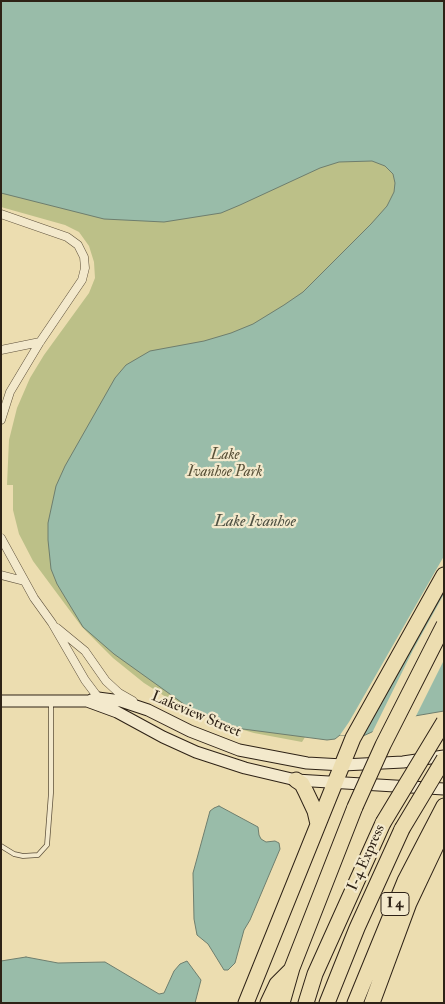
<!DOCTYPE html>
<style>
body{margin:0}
#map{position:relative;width:445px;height:1004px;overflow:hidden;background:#ecddb0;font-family:"IM FELL Double Pica",serif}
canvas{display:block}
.frame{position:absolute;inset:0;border:2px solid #2e2216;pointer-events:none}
</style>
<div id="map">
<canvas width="445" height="1004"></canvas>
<div class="frame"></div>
</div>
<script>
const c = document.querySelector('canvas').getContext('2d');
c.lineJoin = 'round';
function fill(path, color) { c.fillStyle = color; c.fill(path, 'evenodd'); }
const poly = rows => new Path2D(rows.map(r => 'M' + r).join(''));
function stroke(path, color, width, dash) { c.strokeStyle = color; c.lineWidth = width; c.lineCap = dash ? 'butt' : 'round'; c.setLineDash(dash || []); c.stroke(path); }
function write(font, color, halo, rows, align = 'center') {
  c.font = font + ' "IM FELL Double Pica",serif'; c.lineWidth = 4.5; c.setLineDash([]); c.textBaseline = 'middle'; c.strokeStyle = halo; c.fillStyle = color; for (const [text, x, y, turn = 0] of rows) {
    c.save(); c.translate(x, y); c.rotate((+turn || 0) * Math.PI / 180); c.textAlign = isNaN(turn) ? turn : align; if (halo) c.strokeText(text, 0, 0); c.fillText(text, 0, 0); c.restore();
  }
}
fill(poly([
 [1,1,444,1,444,511,302,742,254,733,219,723,177,704,144,683,113,658,82,627,33,561,19,534,13,510,13,485,7,485,9,440,17,408,30,378,44,355,89,293,95,278,94,262,89,246,79,232,65,225,1,207]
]), '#bcc088');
const water = poly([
 [1,1,444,1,444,711,403,718,363,736,340,735,335,739,327,740,243,729,221,722,188,707,114,654,83,627,57,584,51,569,48,540,48,523,56,486,65,466,115,378,126,365,150,351,204,341,231,333,253,324,284,305,303,292,371,224,387,206,394,192,395,183,393,174,385,166,372,161,339,162,320,168,240,205,221,213,164,222,104,219,1,193,1,1],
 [219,806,258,827,259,835,261,839,266,842,275,841,279,843,280,849,250,920,244,930,235,963,228,970,224,970,208,944,197,935,194,919,193,873,210,811,214,808,219,806],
 [26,957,58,963,105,962,159,994,164,993,174,971,180,964,187,961,201,980,195,1003,1,1003,1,961,26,957]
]);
fill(water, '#99bca9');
stroke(water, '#6e7e6e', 1);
fill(poly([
 [444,556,444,591,363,736,340,735,349,722],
 [444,594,444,660,415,718,404,720,371,735,413,650]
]), '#ecddb0');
const lane = poly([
 [1,846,14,854,23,856,38,855,47,845,51,793,51,703]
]);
const street = poly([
 [1,214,67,237,78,245,84,257,85,268,82,280,40,342,10,392,1,420],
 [1,350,40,342],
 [1,538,34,598,52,623,85,680,100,700],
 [1,575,24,581],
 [57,628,85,651,106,681,119,693,133,701]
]);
const secondary = poly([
 [91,700,98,698,121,701,148,710,190,731,239,750,307,763,343,765,403,762,444,756],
 [1,701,87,701,117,712,163,737,196,752,245,768,296,780,444,789]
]);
const highway = poly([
 [296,780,302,784,306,792,315,811,318,824],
 [246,1003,353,738,444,575],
 [268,1003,277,984,290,971],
 [282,1003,292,968,355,807],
 [306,1003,315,974,383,823],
 [327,1003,357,928,402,829],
 [355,1003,405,881,444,806],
 [372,1003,409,903,444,829]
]);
stroke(lane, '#5e513c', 5.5);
stroke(street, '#5e513c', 9);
stroke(secondary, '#2e2216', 13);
stroke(highway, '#2e2216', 17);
stroke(lane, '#f3e9cc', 4);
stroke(street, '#f3e9cc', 8);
stroke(secondary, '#f3e9cc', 11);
stroke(highway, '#ecddb0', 15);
const highwayBridge = poly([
 [355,807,383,745,444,625],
 [383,823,444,722],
 [402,829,444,759]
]);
stroke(highwayBridge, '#2e2216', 17, []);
stroke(highwayBridge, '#ecddb0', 15);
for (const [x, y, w] of [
 [395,904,28]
]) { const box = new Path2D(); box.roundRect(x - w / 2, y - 11.5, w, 23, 4); c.fillStyle = '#f3e9cc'; c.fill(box); stroke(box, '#2e2216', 1); }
write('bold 14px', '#2e2216', null, [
 ["I 4",395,904]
]);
write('italic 15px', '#595138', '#f3e9cc', [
 ["Lake",225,456],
 ["Ivanhoe Park",225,473]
]);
write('15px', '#2e2216', '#f3e9cc', [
 ["Lakeview Street",196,715,23],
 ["I-4 Express",367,858,-66]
]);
write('italic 16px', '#4e5042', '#f3e9cc', [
 ["Lake Ivanhoe",255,523]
]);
</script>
